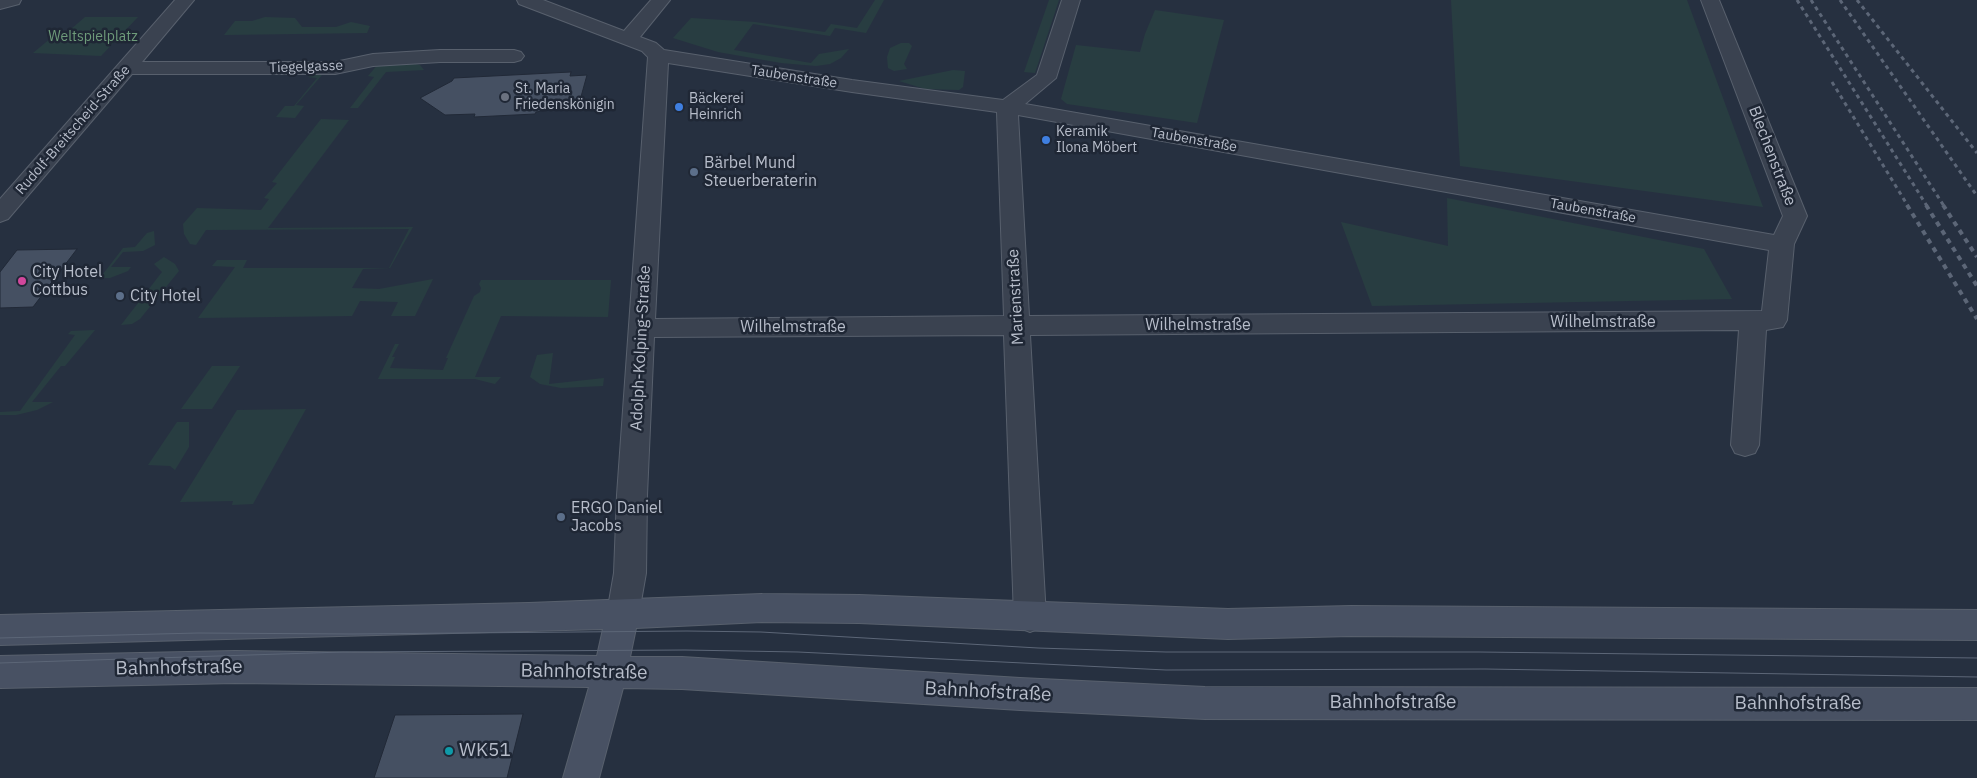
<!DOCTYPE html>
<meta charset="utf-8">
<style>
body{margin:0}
canvas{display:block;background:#263040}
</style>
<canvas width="1977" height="778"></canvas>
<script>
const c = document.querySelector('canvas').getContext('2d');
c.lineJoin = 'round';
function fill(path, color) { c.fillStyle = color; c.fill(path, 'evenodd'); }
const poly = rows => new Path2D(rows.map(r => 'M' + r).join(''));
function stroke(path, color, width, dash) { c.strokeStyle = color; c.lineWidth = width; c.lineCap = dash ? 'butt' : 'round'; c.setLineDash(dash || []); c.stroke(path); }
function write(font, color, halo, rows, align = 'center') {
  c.font = font + ' "IBM Plex Sans",sans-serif'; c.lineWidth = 5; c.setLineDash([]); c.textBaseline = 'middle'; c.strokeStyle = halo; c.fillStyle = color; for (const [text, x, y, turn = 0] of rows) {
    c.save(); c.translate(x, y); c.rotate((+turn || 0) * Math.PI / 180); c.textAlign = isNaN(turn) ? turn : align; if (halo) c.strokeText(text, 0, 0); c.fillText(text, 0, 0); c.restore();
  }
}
fill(poly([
 [875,0,884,0,866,33,835,28,830,36,753,24,734,50,811,63,819,54,849,49,841,58,830,64,816,66,781,63,718,52,673,38,691,18,755,22,825,32,831,24,857,28],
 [1049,0,1059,0,1035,73,1024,72],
 [1451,0,1687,0,1763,207,1460,166],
 [1155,10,1224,20,1197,123,1067,104,1061,99,1076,45,1140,52,1145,34],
 [85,17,138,17,101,56,33,53,57,33,70,30],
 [265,17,295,18,302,27,336,27,351,22,370,26,367,33,224,35,235,21,252,21],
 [901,43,909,43,912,46,904,64,907,69,894,71,888,68,887,57,890,48],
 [379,63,411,63,420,65,424,70,386,72,358,108,350,108,374,77,368,76],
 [953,70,965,71,963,87,959,90,925,89,899,81],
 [313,74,338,74,322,75,296,105,304,106,295,118,276,117,285,106,294,106,317,78,308,77],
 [321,119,349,120,268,228,413,227,390,268,363,269,352,288,379,289,433,279,415,316,391,316,398,302,360,301,352,316,198,318,235,267,212,266,217,260,247,260,243,268,389,268,409,229,206,230,196,245,190,244,184,234,183,224,197,208,261,210,269,199,264,198,277,183,272,182],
 [1447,198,1704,249,1732,299,1372,306,1341,222,1448,246],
 [154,231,155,245,143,251,123,252,111,267,131,267,128,271,110,278,100,278,123,248,135,247,147,233],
 [164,257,175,264,179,271,140,319,132,324,121,325,162,272,154,264],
 [481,280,611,280,608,317,501,316,475,377,501,377,495,384,475,379,378,379,395,344,399,344,392,357,395,357,390,368,443,370,448,358,446,358,474,296,480,292,481,288,479,284],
 [95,330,65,366,61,366,32,402,53,402,37,410,16,415,0,415,0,412,20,411,75,335,68,334,71,331],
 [553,353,549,384,604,378,603,386,561,388,540,384,530,377,537,355],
 [212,366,240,366,212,409,181,409],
 [306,409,253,504,232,505,233,501,180,502,237,410],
 [177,422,189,422,189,447,175,470,170,466,148,465]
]), '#283d41');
const building = poly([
 [571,72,570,76,587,75,579,104,563,105,554,109,536,112,535,114,474,117,475,114,445,115,420,98,452,81,454,78,571,72],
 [77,249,33,307,0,308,0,272,17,250,77,249],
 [523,714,507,778,374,778,395,715,523,714]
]);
fill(building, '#455062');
stroke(building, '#212937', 1);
const street = poly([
 [0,0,21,0,19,4,0,9,0,0],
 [175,0,194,0,142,62,335,62,373,54,440,50,514,50,521,52,524,56,521,60,514,62,440,62,373,66,335,74,132,74,8,219,0,222,0,199,175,0],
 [517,0,543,0,624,31,651,0,670,0,640,37,656,43,664,50,852,80,1003,100,1037,75,1062,0,1080,0,1056,78,1025,104,1774,235,1783,216,1701,0,1719,0,1807,216,1794,244,1787,320,1783,327,1766,330,1759,445,1755,453,1745,456,1735,453,1731,445,1739,330,1030,335,1046,617,1042,627,1030,632,1018,627,1014,617,1004,335,654,337,647,495,646,573,639,613,634,623,623,627,612,623,607,613,614,573,617,495,648,57,642,51,519,4,517,0],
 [668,63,852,92,997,112,1004,316,655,319,668,63],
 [1018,115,1769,250,1762,311,1029,316,1018,115]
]);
const secondary = poly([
 [762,594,859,595,1228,609,1351,606,1977,610,1977,640,1351,636,1228,639,859,623,762,622,636,628,630,657,682,657,1020,678,1205,687,1977,688,1977,720,1205,719,1020,710,682,689,623,688,599,778,563,778,589,687,235,683,0,688,0,656,235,651,597,656,603,629,0,645,0,615,529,603,762,594]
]);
stroke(street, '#58606d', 2);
stroke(secondary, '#58606d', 2);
fill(street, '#3a4250');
fill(secondary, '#485163');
stroke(poly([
 [0,638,198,633,351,634,687,631,761,632,1038,648,1166,652,1479,652,1977,658],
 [0,663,343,652,685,650,798,652,1166,670,1485,669,1977,677]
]), '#5c6677', 1);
stroke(poly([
 [1797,0,1927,206],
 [1811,0,1944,206],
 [1840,0,1977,196],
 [1857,0,1977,153],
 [1832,82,1908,206]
]), '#5c6677', 3, [4, 4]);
stroke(poly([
 [1907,205,1977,319],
 [1926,205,1977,286],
 [1943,205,1977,257]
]), '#5c6677', 4, [5, 5]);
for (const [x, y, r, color] of [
 [505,97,5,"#6b7280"],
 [679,107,5,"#3f7fe0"],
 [1046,140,5,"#3f7fe0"],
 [694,172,5,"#5c6f8a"],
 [22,281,5,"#d1479c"],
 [120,296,5,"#5c6f8a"],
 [561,517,5,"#5c6f8a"],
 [449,751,5,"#0f9aa8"]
]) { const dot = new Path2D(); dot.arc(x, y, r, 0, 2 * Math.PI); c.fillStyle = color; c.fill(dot); stroke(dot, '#1f2735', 2); }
write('14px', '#6e9b7a', '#1f2735', [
 ["Weltspielplatz",93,37]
]);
write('14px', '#b7bdca', '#1f2735', [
 ["Tiegelgasse",306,67,-2],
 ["Taubenstraße",794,77,9],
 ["Rudolf-Breitscheid-Straße",73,130,-49],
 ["Taubenstraße",1194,140,10],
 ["Taubenstraße",1593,211,10]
]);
write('14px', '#b7bdca', '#1f2735', [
 ["St. Maria",515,89],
 ["Friedenskönigin",515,105],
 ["Bäckerei",689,99],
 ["Heinrich",689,115],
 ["Keramik",1056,132],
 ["Ilona Möbert",1056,148]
], 'left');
write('16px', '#b7bdca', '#1f2735', [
 ["Blechenstraße",1772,156,69],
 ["Marienstraße",1016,297,-93],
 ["Wilhelmstraße",1603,322],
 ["Wilhelmstraße",1198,325],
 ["Wilhelmstraße",793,327],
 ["Adolph-Kolping-Straße",641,348,-87]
]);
write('16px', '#b7bdca', '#1f2735', [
 ["Bärbel Mund",704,163],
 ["Steuerberaterin",704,181],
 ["City Hotel",32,272],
 ["Cottbus",32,290],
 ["City Hotel",130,296],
 ["ERGO Daniel",571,508],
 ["Jacobs",571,526]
], 'left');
write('19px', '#b7bdca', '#1f2735', [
 ["Bahnhofstraße",179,668,-1],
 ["Bahnhofstraße",584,672,1],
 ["Bahnhofstraße",988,692,3],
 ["Bahnhofstraße",1393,703],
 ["Bahnhofstraße",1798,704]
]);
write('19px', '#b7bdca', '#1f2735', [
 ["WK51",459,751]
], 'left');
</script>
